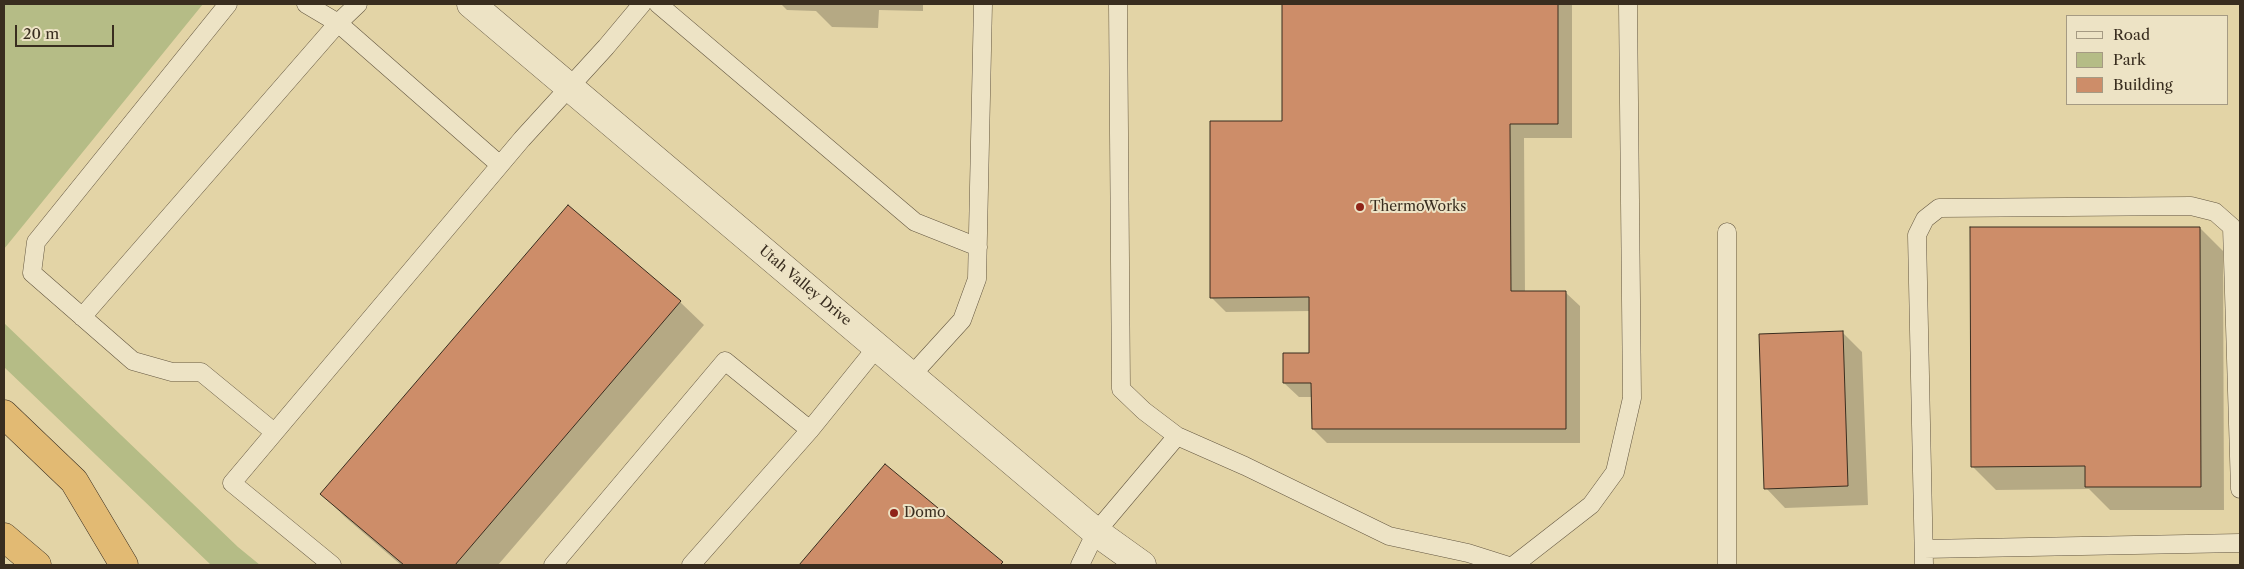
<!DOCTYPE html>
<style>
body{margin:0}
#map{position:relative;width:2244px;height:569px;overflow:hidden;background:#e3d4a6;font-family:"Libre Caslon Text",serif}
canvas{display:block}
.frame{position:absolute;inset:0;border:5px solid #392d1f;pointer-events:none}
.legend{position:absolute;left:2066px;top:15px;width:162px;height:90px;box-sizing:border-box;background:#ede3c5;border:1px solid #a59a83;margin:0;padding:6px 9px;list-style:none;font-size:15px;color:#392d1f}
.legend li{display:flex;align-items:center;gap:10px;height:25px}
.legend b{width:25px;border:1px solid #a59a83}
.scale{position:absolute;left:15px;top:25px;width:99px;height:22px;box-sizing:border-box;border:2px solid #392d1f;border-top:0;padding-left:6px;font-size:15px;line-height:18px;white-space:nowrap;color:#392d1f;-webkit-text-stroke:4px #ede3c5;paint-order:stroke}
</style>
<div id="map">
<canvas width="2244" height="569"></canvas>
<div class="frame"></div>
<ul class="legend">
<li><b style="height:6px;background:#ede3c5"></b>Road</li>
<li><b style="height:14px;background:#b5bc86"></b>Park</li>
<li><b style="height:14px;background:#cd8d69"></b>Building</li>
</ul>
<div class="scale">20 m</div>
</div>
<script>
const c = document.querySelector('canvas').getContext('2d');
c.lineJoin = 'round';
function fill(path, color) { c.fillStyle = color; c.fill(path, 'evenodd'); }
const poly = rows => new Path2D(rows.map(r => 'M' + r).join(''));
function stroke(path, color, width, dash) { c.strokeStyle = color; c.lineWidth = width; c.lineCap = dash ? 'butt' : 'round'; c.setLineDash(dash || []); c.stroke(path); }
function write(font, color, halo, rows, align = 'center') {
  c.font = font + ' "Libre Caslon Text",serif'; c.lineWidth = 4; c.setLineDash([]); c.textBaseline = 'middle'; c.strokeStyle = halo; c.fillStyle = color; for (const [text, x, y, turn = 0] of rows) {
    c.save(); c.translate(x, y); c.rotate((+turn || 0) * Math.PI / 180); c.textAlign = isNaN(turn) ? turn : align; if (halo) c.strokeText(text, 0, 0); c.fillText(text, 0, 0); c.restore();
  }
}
fill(poly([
 [4,4,203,4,4,249],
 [4,323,238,547,260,565,211,565,4,367]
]), '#b5bc86');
fill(poly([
 [781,4,923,4,923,11,879,10,878,28,832,27,816,11,787,10],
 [1283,4,1572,4,1572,138,1524,138,1525,292,1565,292,1580,306,1580,443,1327,443,1313,429,1312,397,1299,397,1284,383,1311,354,1311,311,1226,312,1211,297,1283,122],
 [2200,228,2223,251,2224,510,2110,510,2089,489,1996,490,1972,466],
 [680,302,704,325,498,565,401,565,345,517,322,494],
 [1842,332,1862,352,1868,505,1785,508,1766,488],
 [885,466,1002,563,1004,565,801,565]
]), '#0003');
const building = poly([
 [1282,4,1558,4,1558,124,1510,124,1511,291,1566,291,1566,429,1312,429,1311,383,1283,383,1283,353,1309,353,1309,297,1210,298,1210,121,1282,121,1282,4],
 [568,205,681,301,455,565,404,565,320,494,568,205],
 [1970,227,2200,227,2201,487,2085,487,2085,466,1971,467,1970,227],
 [1843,331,1848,486,1764,489,1759,334,1843,331],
 [885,464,1003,562,1000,565,799,565,885,464]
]);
fill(building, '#cd8d69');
stroke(building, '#392d1f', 1);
const service = poly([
 [228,4,36,242,32,273,133,361,172,372,201,372,274,432],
 [306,4,338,23,358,4],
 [658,4,915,222,978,247],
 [1727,232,1727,565],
 [82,317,338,23,500,165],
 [911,376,962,320,977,279,983,4],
 [1177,436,1245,466,1389,536,1468,553,1506,565],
 [1924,549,2240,543],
 [332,565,232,483,522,139,606,47,642,4],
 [553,565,725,361,810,430],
 [691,565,810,430,877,347],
 [1080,565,1096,532,1177,436,1144,411,1121,389,1118,4],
 [1514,565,1591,505,1615,472,1632,398,1628,4],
 [1924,565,1917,235,1925,219,1939,208,2191,206,2215,212,2232,227,2240,489]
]);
const minor = poly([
 [471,4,1096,532,1142,565]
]);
const motorway = poly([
 [4,414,74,481,124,565],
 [4,537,37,565]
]);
stroke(service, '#645741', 19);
stroke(minor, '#645741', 29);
stroke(motorway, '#392d1f', 29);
stroke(service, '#ede3c5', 18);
stroke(minor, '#ede3c5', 28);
stroke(motorway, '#e2ba73', 28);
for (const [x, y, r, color] of [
 [1360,207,5,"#8f2418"],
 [894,513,5,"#8f2418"]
]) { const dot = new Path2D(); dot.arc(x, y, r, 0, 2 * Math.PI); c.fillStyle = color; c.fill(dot); stroke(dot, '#ede3c5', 2); }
write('14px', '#392d1f', '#ede3c5', [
 ["ThermoWorks",1370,207],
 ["Domo",904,513]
], 'left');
write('14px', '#392d1f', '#ede3c5', [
 ["Utah Valley Drive",805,286,40]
]);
</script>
